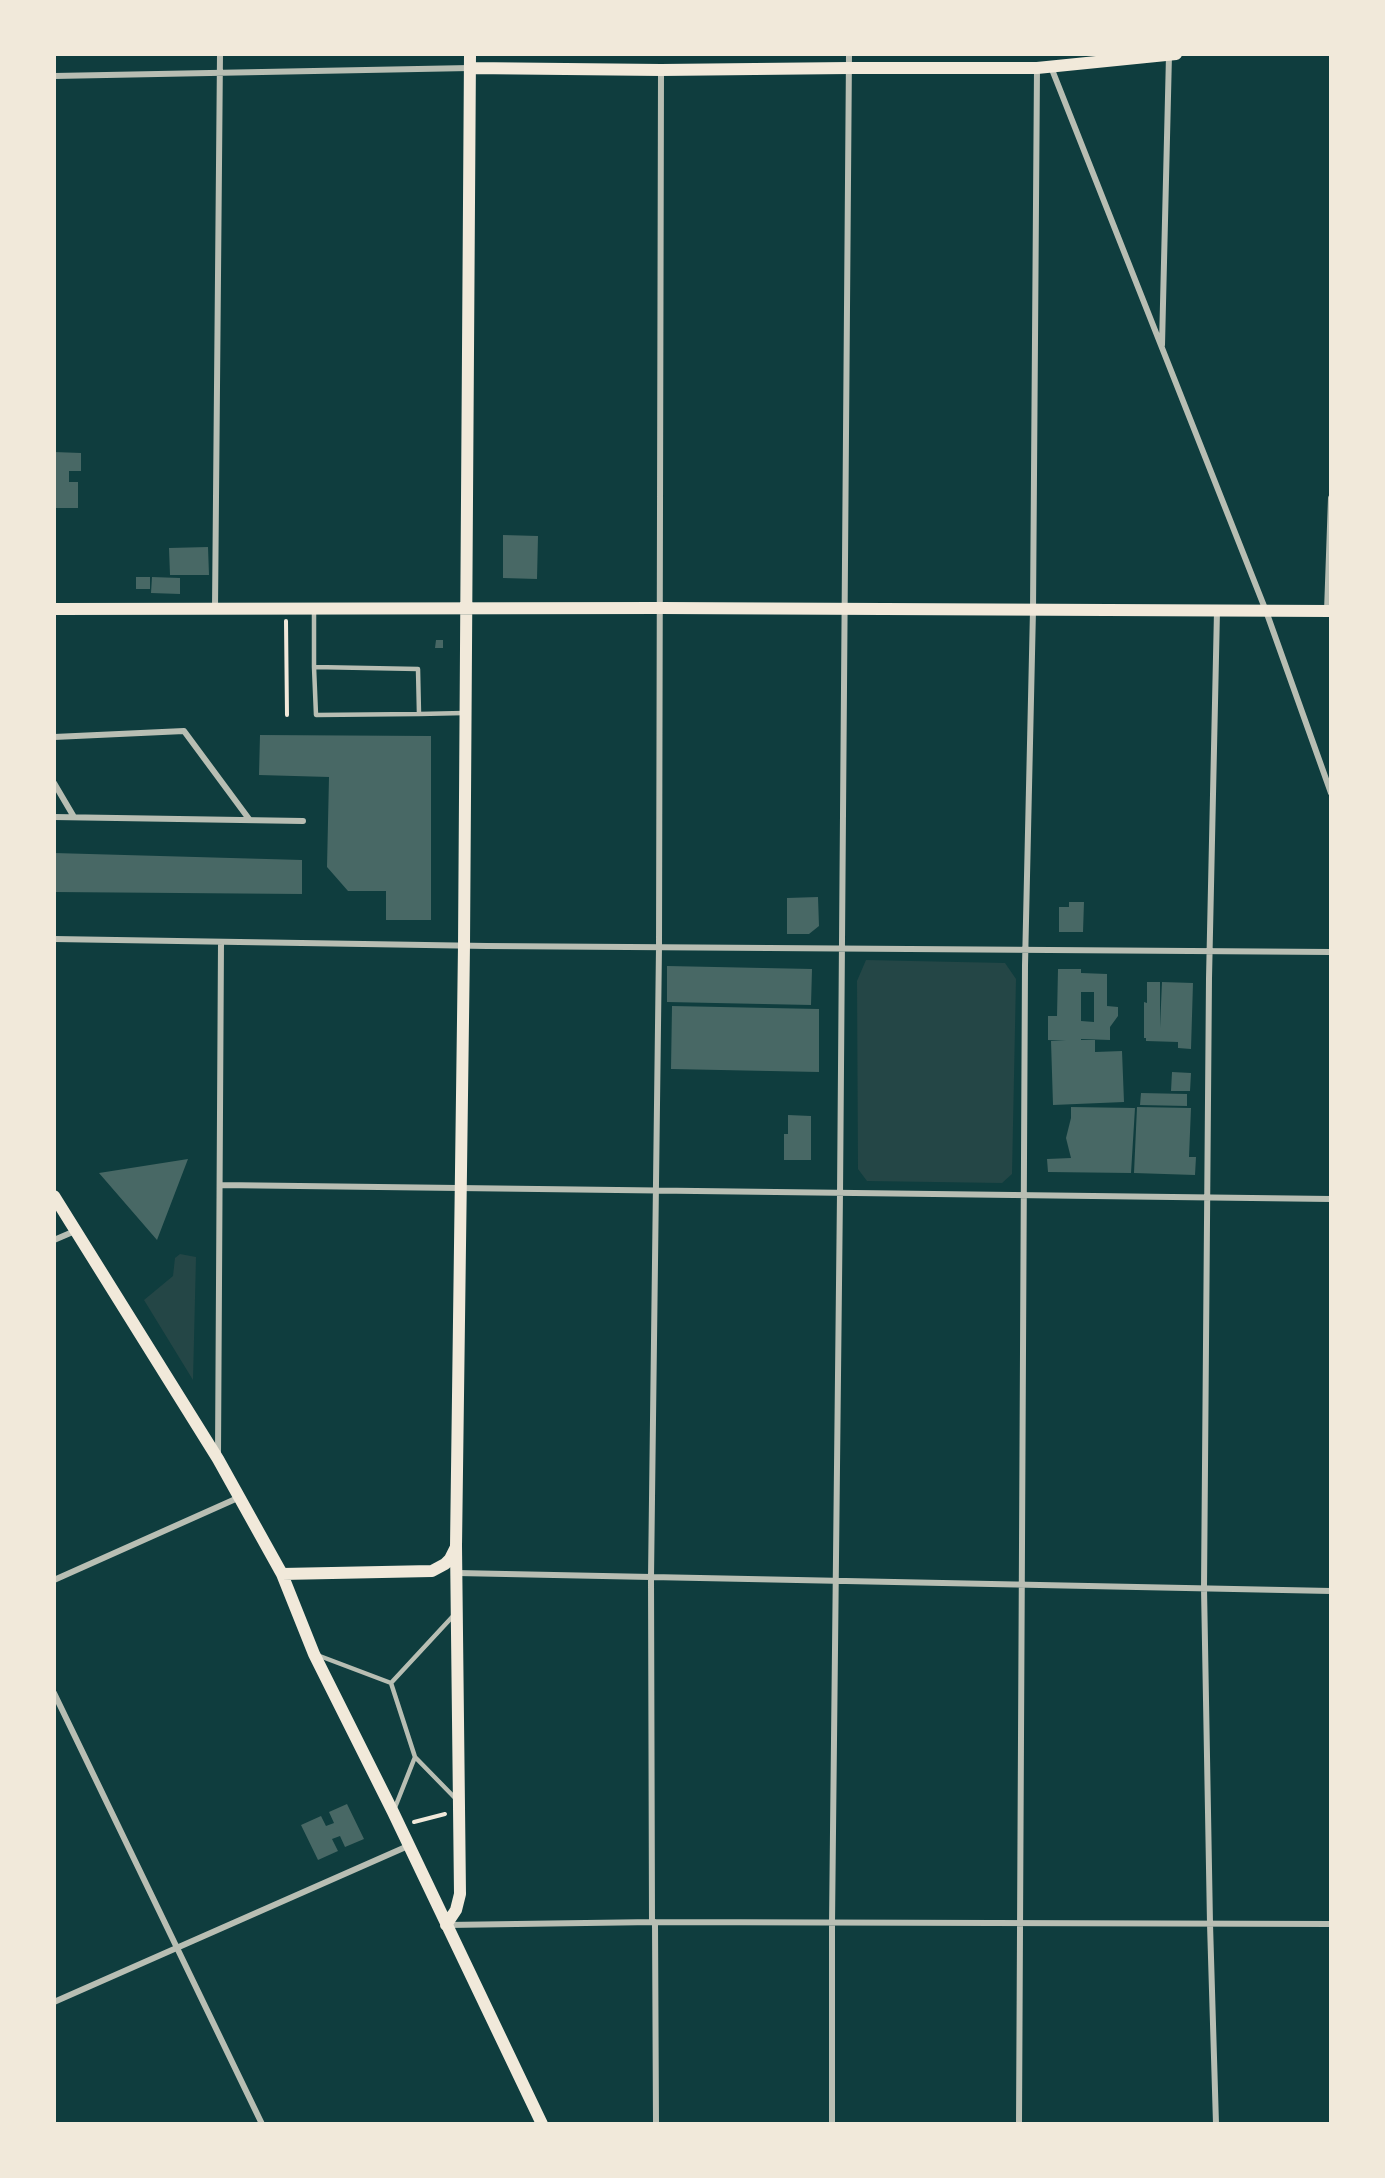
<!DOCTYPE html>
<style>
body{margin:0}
#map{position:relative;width:1385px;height:2178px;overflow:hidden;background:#0f3d3e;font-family:"Noto Sans",sans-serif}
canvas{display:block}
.frame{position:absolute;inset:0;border:56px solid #f1e9da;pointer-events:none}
</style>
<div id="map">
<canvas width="1385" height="2178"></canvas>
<div class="frame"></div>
</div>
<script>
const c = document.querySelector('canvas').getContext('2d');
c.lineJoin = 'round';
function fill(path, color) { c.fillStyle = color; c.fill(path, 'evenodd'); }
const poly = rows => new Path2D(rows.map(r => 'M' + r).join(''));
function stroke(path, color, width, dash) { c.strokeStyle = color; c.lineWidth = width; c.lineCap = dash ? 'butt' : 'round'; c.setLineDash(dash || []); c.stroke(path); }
fill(poly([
 [866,960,1005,963,1016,979,1012,1174,1002,1183,867,1181,858,1169,857,981],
 [180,1254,196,1257,193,1380,144,1300,173,1276,175,1258]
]), '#244646');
fill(poly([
 [54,452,81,453,81,471,69,471,69,482,78,482,78,508,54,508],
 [503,535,538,536,537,579,503,578],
 [208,547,209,575,170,575,169,548],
 [136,577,150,577,150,589,136,589],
 [152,577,180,578,180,594,151,593],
 [436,640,443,640,443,648,435,648],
 [260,735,431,736,431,920,386,920,386,891,348,891,327,867,329,777,259,775],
 [54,853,302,860,302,894,54,892],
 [818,897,819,926,809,934,787,934,787,898],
 [1069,902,1084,902,1083,932,1059,932,1059,907,1069,907],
 [667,966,812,969,811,1005,667,1002],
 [1058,969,1081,969,1081,973,1107,974,1107,1006,1118,1007,1118,1016,1110,1027,1110,1040,1081,1039,1081,1040,1095,1040,1095,1052,1122,1051,1124,1102,1053,1105,1051,1041,1066,1041,1048,1040,1048,1016,1057,1016],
 [1081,992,1094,992,1094,1022,1081,1021],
 [1147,982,1160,982,1160,1028,1162,982,1193,983,1191,1049,1178,1048,1178,1042,1146,1041,1146,1038,1144,1038,1144,1002,1147,1003],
 [672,1006,819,1009,819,1072,671,1069],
 [1172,1072,1191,1073,1190,1091,1171,1091],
 [1141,1093,1187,1094,1187,1106,1140,1105],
 [1071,1107,1135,1108,1131,1173,1048,1172,1047,1159,1071,1158,1066,1138,1071,1118],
 [1137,1107,1191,1108,1189,1157,1196,1157,1195,1175,1134,1173],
 [788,1115,811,1116,811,1160,784,1160,784,1134,788,1134],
 [188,1159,157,1240,99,1173],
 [347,1804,364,1839,345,1847,340,1836,332,1839,338,1851,318,1860,301,1825,321,1816,326,1826,334,1823,329,1812]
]), '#486865');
stroke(poly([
 [286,621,287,715],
 [414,1822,445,1814]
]), '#f1e9da', 4);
stroke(poly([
 [314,609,314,667,316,715,419,714,418,669,314,667],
 [419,714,464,713],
 [317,1655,391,1683,415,1757,394,1810],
 [391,1683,454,1615],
 [415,1757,457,1800]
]), '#b8beb3', 4.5);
stroke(poly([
 [1051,67,1266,611,1331,793],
 [54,76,470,68],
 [1162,345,1169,55],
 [215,608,220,54],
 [1327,611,1331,498],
 [54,737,184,731,249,819],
 [54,783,74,817],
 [54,817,303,821],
 [54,939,487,946,1331,952],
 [220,1185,1331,1199],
 [54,1240,75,1231],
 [218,1454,221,942],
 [457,1573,1331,1591],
 [54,1580,240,1497],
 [54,1693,262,2124],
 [652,1922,651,1577,659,947,661,70],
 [655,1922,656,2124],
 [447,1925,655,1922,1331,1924],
 [54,2002,408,1846],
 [832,2124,832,1923,840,1193,849,54],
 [1019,2124,1025,965,1033,610,1037,68],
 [1216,2124,1210,1924,1204,1588,1209,978,1217,611]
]), '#b8beb3', 6);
stroke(poly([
 [470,68,661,70,849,68,1037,68,1176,54],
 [54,609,660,608,1331,611],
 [54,1196,218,1459,282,1574,314,1654,393,1812,542,2124],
 [282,1574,432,1571,445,1564,450,1559,456,1547],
 [446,1925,456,1910,460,1894,456,1546,464,945,470,54]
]), '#f1e9da', 12);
</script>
